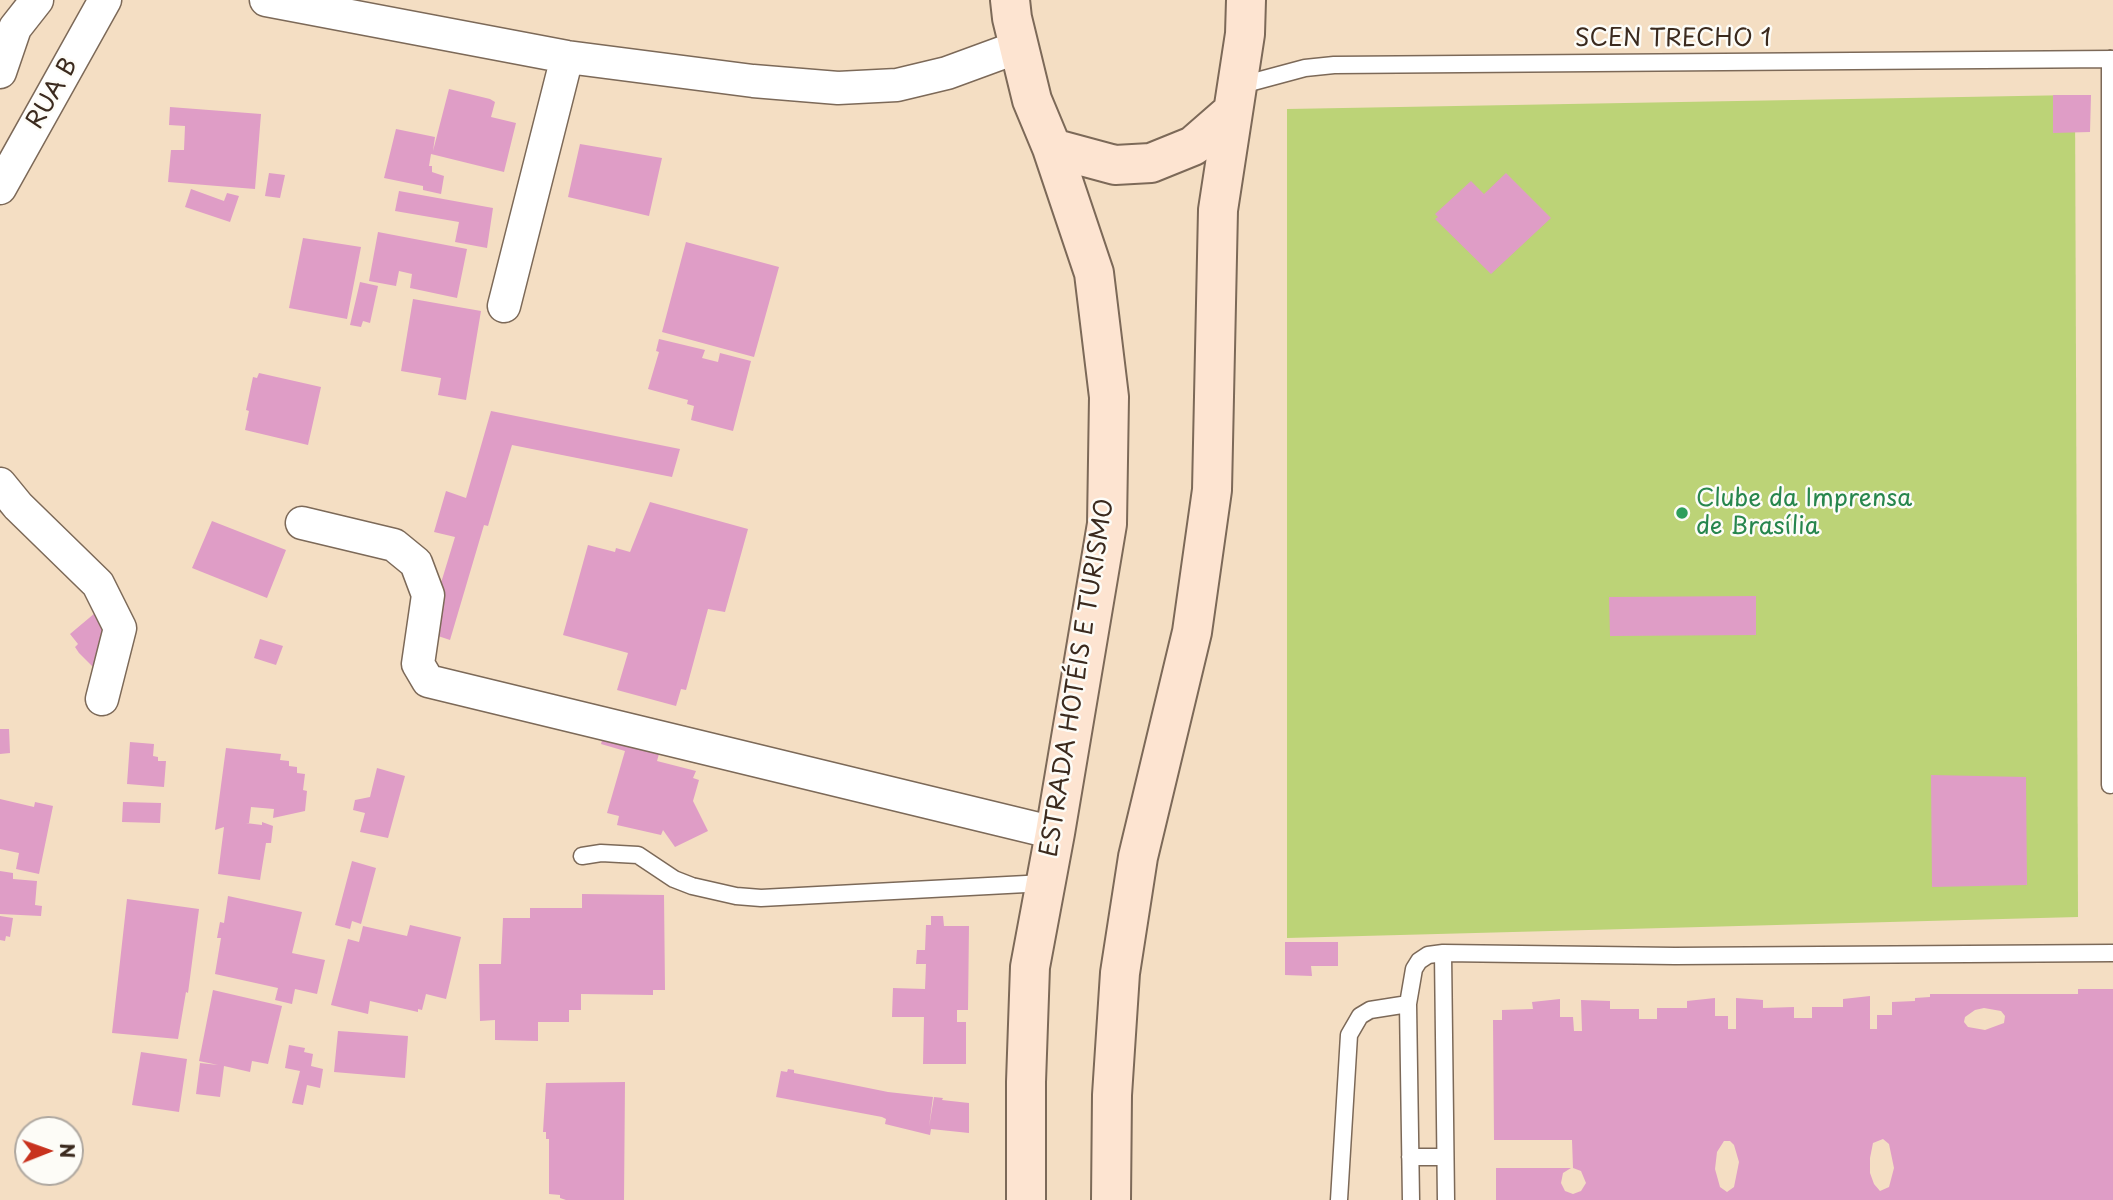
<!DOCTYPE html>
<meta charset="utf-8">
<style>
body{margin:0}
#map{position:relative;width:2113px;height:1200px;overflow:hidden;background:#f4dec3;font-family:"Playpen Sans",sans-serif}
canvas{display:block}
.north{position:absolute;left:14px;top:1116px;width:70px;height:70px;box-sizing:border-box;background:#fdfcf7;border:2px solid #afa8a0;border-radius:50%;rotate:89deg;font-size:19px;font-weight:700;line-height:28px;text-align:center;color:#3b2a1e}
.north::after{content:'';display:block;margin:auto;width:24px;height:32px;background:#c8321e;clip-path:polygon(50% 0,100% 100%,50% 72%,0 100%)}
</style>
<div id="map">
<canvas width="2113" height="1200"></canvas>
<div class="north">N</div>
</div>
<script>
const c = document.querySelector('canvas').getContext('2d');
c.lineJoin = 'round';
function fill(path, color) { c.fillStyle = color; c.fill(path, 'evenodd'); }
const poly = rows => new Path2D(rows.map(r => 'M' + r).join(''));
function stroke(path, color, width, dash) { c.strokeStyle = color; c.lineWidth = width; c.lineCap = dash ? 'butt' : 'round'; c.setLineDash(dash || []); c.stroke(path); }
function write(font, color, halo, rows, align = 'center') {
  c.font = font + ' "Playpen Sans",sans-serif'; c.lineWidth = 5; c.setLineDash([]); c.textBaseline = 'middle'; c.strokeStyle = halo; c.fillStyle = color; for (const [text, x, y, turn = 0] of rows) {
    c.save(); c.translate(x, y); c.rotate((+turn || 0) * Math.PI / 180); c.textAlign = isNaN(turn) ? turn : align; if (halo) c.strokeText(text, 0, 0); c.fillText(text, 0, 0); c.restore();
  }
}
fill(poly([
 [2075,95,2078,917,1287,938,1287,109]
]), '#bcd377');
fill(poly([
 [449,89,490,99,495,102,491,117,516,123,504,172,431,154,429,166,432,166,432,172,444,176,441,194,423,190,423,186,384,178,396,129,435,137,433,151],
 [2053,95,2091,95,2090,132,2053,133],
 [170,107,261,114,255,189,168,182,171,150,184,150,185,126,169,125],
 [580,144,662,158,649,216,568,197],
 [269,173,285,175,280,198,265,196],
 [1506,173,1551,218,1491,274,1435,219,1438,217,1435,214,1471,181,1484,194],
 [191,189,224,201,227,193,239,196,230,222,185,207],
 [399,191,493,208,487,248,455,242,459,222,395,211],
 [378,232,467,249,457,298,410,288,412,274,399,271,396,286,369,281],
 [303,238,361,247,347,319,289,308],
 [686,242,779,267,754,357,662,332],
 [360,282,378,286,370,323,363,321,361,327,350,325],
 [413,299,481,311,466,400,438,395,441,378,401,371],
 [659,339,705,350,702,358,718,362,720,353,751,361,733,431,691,420,694,406,687,404,688,400,648,389,659,352,656,351],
 [259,373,321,387,308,445,245,430,249,411,246,410,253,377,257,378],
 [491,411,680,449,672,477,512,445,488,526,484,525,450,640,426,632,455,537,434,532,446,491,466,498],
 [650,502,748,529,725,612,708,609,686,690,681,689,676,706,617,690,628,653,563,635,588,545,615,552,616,548,630,552],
 [212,521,286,550,267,598,192,568],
 [1756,596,1756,635,1610,636,1609,597],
 [95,613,109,631,98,672,79,653,75,647,78,644,70,634],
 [260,639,283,646,276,665,254,658],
 [608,718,665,733,657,761,696,771,693,778,699,780,693,801,708,831,675,847,663,830,661,835,617,825,619,816,607,813,625,751,601,744],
 [0,729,9,729,10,753,0,754],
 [130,742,154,744,153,756,158,757,158,761,166,761,164,787,127,784],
 [226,748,281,754,280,760,289,761,289,766,297,767,297,773,305,774,303,790,307,791,305,811,273,818,274,809,251,807,249,823,246,823,262,825,262,822,273,826,271,843,266,843,260,880,218,874,224,827,215,830],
 [377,768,405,776,388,838,360,832,365,813,353,810,355,800,370,797],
 [1931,775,2026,777,2027,885,1932,887],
 [0,799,34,807,35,802,53,806,39,874,16,869,19,853,0,849],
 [123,802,161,803,160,823,122,822],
 [352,861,376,868,361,924,352,921,350,929,335,925],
 [0,871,13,873,13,879,37,881,35,905,42,906,41,916,0,914],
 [582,894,664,895,665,990,653,990,653,995,581,994,581,1010,569,1010,569,1022,538,1022,538,1041,495,1040,495,1020,480,1021,479,964,501,964,503,918,530,918,530,908,582,908],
 [228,896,302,912,292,953,325,960,317,994,295,989,292,1004,275,1000,278,988,215,974,221,938,217,938,220,922,224,923],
 [127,899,199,909,188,993,186,992,178,1039,112,1033],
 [0,916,13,918,10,937,6,936,5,941,0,940],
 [931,916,943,916,944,926,969,926,968,1010,957,1010,957,1022,966,1022,966,1064,923,1064,924,1017,892,1017,893,988,925,989,926,964,916,964,917,950,925,950,926,925,931,925],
 [410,925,461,937,446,999,426,994,422,1010,418,1009,418,1012,370,1001,368,1014,331,1005,348,939,359,942,363,926,407,936],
 [1285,942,1338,942,1338,966,1311,966,1312,976,1285,975],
 [2078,989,2113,989,2113,1200,1496,1200,1496,1168,1571,1168,1563,1173,1561,1183,1565,1191,1573,1194,1581,1191,1586,1183,1581,1171,1573,1168,1572,1140,1494,1140,1493,1020,1502,1020,1502,1010,1533,1009,1532,1002,1560,999,1560,1017,1573,1017,1574,1031,1582,1031,1581,1000,1610,1001,1610,1009,1639,1009,1639,1019,1657,1019,1657,1008,1687,1008,1687,1001,1715,998,1715,1016,1728,1016,1728,1029,1736,1029,1736,998,1763,1000,1763,1008,1794,1007,1794,1018,1812,1018,1812,1007,1843,1007,1843,999,1870,996,1870,1029,1877,1029,1877,1015,1892,1015,1892,1002,1915,1001,1915,998,1930,997,1930,994,2078,994],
 [1984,1008,2001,1011,2005,1016,2004,1023,1985,1030,1968,1027,1964,1022,1965,1017,1975,1010],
 [1883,1139,1889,1144,1894,1168,1889,1187,1880,1191,1874,1184,1870,1173,1870,1158,1873,1143],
 [1724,1141,1730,1141,1734,1145,1739,1162,1734,1187,1727,1192,1720,1187,1715,1169,1717,1152],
 [213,990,282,1006,268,1064,252,1061,250,1072,224,1066,220,1097,196,1094,200,1063,218,1065,199,1061],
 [338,1031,408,1036,405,1078,334,1072],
 [289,1045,305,1048,304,1052,313,1054,311,1066,323,1069,320,1088,307,1085,303,1105,292,1103,300,1071,285,1068],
 [141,1052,187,1059,179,1112,132,1105],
 [788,1069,794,1070,794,1073,888,1092,933,1097,929,1127,934,1097,943,1098,942,1100,969,1103,969,1133,931,1129,930,1135,885,1124,886,1119,882,1117,776,1097,781,1071,787,1072],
 [625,1082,624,1200,566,1200,560,1198,560,1195,549,1194,549,1139,546,1139,546,1132,543,1132,546,1083]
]), '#df9dc6');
const service = poly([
 [1238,86,1305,68,1334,65,2113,59],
 [2110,785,2110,59],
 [582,856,601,853,638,855,674,879,692,886,736,896,761,898,1045,883],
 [1443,953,1675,956,2113,953],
 [1408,1004,1411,1200],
 [1410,1157,1445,1157],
 [1339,1200,1349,1035,1360,1016,1370,1010,1408,1004,1414,969,1419,961,1428,955,1443,953,1446,1200]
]);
const minor = poly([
 [266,0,567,57,753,81,838,88,897,85,947,73,1018,47],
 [0,72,15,28,37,0],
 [0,188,105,0],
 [504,306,567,57],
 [0,484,18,506,98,584,120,628,102,699],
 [302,523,394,545,416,563,428,595,418,664,428,681,1055,833]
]);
const secondary = poly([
 [1010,0,1012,18,1032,100,1052,148,1094,273,1109,397,1107,524,1055,833,1030,967,1026,1082,1026,1200],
 [1052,148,1115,165,1151,163,1193,146,1232,112],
 [1111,1200,1112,1095,1120,973,1138,857,1192,632,1212,490,1218,210,1245,34,1246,0]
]);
stroke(service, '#7c6958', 19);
stroke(minor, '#7c6958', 35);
stroke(secondary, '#7c6958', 42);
stroke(service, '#fff', 16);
stroke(minor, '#fff', 32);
stroke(secondary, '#fde4d1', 38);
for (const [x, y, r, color] of [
 [1682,513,7,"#2e9e5b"]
]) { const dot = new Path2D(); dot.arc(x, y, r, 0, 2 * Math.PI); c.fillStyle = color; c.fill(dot); stroke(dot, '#fdfcf7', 2.5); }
write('24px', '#3b2a1e', '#fdfcf7', [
 ["SCEN TRECHO 1",1673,39],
 ["RUA B",53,94,-60],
 ["ESTRADA HOTÉIS E TURISMO",1078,678,-81]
]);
write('24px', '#27864d', '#fdfcf7', [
 ["Clube da Imprensa",1696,499],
 ["de Brasília",1696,527]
], 'left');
</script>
